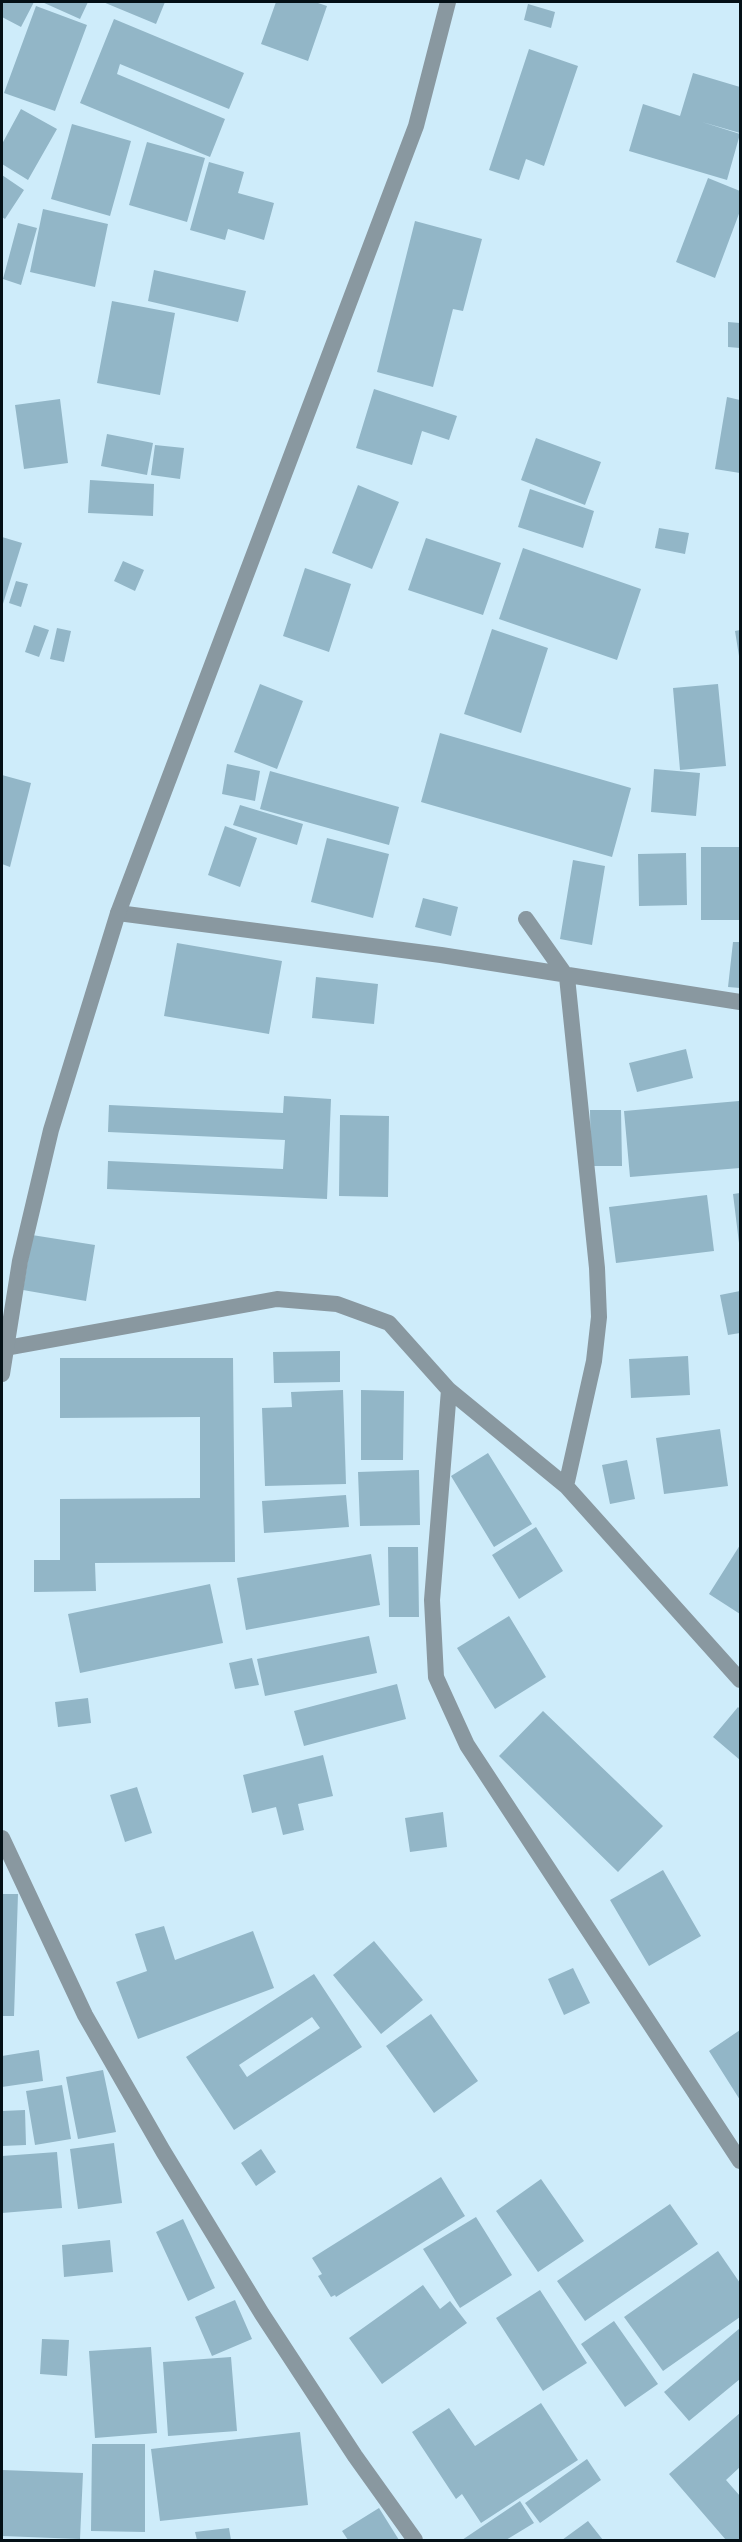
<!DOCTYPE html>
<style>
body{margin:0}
#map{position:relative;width:742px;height:2542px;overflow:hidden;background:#ceecfa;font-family:Helvetica,sans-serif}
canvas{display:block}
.frame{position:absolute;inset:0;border:3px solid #041016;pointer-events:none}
</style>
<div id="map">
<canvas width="742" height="2542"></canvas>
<div class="frame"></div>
</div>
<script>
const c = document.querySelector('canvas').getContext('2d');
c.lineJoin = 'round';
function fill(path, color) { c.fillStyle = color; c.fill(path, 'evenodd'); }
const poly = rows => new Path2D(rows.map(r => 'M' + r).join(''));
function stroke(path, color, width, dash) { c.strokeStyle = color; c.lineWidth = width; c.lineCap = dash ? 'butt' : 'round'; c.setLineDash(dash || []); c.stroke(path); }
fill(poly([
 [2,2,34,2,21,27,2,17],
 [42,2,88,2,80,19],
 [103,2,165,2,156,24],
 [276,2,315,2,327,6,308,61,261,44],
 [528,4,555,12,551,28,524,20],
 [36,6,87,25,55,111,4,93],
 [114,19,244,73,229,109,120,64,117,74,225,119,210,157,80,103],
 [529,49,578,66,544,166,526,159,519,180,489,170],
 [693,73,740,87,740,133,702,122,740,134,727,180,629,151,643,104,680,116],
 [21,109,57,129,28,180,2,164,2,144],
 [72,124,131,141,110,216,51,199],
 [147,142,205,158,187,222,129,205],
 [209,162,244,172,238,193,274,203,264,240,228,229,225,240,190,230],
 [2,175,24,190,5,219,2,217],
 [708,178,740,191,740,211,715,278,676,262],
 [43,209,108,224,95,287,30,272],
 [415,221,482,239,463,311,453,309,433,387,377,372],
 [18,223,37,228,21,285,3,279],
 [154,270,246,291,238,322,148,301],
 [112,301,175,313,160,395,97,383],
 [728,322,740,323,740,348,728,347],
 [374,389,457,416,449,440,422,431,412,465,356,448],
 [727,397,740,400,740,473,715,469],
 [60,399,68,463,24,469,15,405],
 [107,434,153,443,147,475,101,466],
 [536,438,601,462,585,505,521,480],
 [155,445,184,448,180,479,151,475],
 [90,480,154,484,153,516,88,513],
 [358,485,399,502,372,569,332,553],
 [530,489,594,511,583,548,518,527],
 [659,528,689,533,685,554,655,548],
 [2,537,22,543,2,607],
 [426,538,501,563,483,615,408,590],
 [523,548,641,589,617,660,499,619],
 [123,561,144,570,135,591,114,581],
 [305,568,351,584,329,652,283,636],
 [16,581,28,584,21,607,9,603],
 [34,625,49,630,39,657,25,652],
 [57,628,71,631,64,662,50,659],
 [492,629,548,648,521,733,464,714],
 [740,630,740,656,739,656,735,631],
 [260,684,303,701,277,769,234,752],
 [718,684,726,766,680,770,673,688],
 [440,733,631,788,612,857,421,802],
 [227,764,260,771,255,801,222,794],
 [654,769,700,773,696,816,651,812],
 [270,771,399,807,389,845,260,809],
 [2,775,31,783,10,867,2,864],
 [240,805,303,824,297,845,233,825],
 [225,826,257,838,240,887,208,875],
 [327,838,389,854,373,918,311,902],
 [701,847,740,847,740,920,701,920],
 [686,853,687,905,639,906,638,854],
 [573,860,605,866,592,945,560,939],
 [423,898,458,907,451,936,415,927],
 [733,942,740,942,740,988,728,987],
 [177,943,282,961,269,1034,164,1016],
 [316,977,378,984,374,1024,312,1018],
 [686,1049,693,1078,637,1092,629,1063],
 [284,1096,331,1099,327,1199,107,1189,108,1161,283,1169,285,1140,108,1132,109,1105,283,1113],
 [739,1101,740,1168,630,1177,624,1111],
 [590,1110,621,1110,622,1166,591,1166],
 [340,1115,389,1116,388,1197,339,1196],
 [740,1193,740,1243,739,1243,733,1194],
 [707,1195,714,1251,616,1263,609,1207],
 [32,1235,95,1245,86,1301,23,1290],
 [740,1291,740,1333,728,1335,720,1295],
 [340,1351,340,1382,274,1383,273,1352],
 [688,1356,690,1395,631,1398,629,1359],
 [60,1358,233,1358,235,1562,95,1563,96,1591,34,1592,34,1560,60,1560,60,1499,200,1498,200,1417,60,1418],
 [343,1390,346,1484,265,1486,262,1408,292,1407,291,1392],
 [361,1390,404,1391,403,1460,361,1460],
 [720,1429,728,1486,664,1494,656,1438],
 [488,1453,532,1524,494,1547,451,1476],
 [627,1460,635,1499,610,1504,602,1465],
 [419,1470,420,1525,360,1526,358,1472],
 [346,1495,349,1527,264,1533,262,1501],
 [536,1527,563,1571,519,1599,492,1555],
 [740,1545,740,1614,709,1594],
 [388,1547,418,1547,419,1617,389,1617],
 [371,1554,380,1605,246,1630,237,1578],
 [210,1584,223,1643,80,1673,68,1614],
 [509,1616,546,1677,495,1709,457,1648],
 [369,1636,377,1673,265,1696,257,1659],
 [252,1658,259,1685,235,1689,229,1663],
 [397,1684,406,1719,304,1746,294,1711],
 [88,1698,91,1723,58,1727,55,1702],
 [738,1707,740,1709,740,1760,713,1737],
 [543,1711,663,1826,618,1872,499,1756],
 [323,1755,333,1796,298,1804,304,1830,283,1835,276,1807,252,1813,243,1775],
 [137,1787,152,1833,125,1842,110,1795],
 [443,1812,447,1847,410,1852,405,1818],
 [663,1870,701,1936,649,1966,610,1900],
 [2,1894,18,1894,14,2016,2,2016],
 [164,1926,175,1960,253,1931,274,1988,138,2039,116,1982,147,1971,135,1934],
 [374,1941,423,2000,381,2034,333,1975],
 [573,1968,590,2003,564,2015,548,1979],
 [314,1974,362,2047,234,2130,186,2057],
 [312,2017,320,2028,247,2077,239,2065],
 [431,2014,478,2081,434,2113,386,2046],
 [740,2030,740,2100,709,2051],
 [39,2050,43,2081,2,2087,2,2056],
 [103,2070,116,2132,78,2139,66,2077],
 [62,2085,71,2139,35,2145,26,2091],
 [25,2110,26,2145,2,2146,2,2111],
 [114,2143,122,2203,78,2209,70,2149],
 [261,2149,276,2172,256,2186,241,2163],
 [57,2152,62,2208,2,2213,2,2156],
 [441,2177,465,2216,336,2297,335,2295,331,2297,318,2276,322,2274,312,2258],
 [541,2179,584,2241,538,2272,496,2211],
 [670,2204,698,2244,585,2321,557,2281],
 [476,2217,512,2275,460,2308,423,2249],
 [183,2219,215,2288,188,2301,156,2232],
 [110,2240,113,2272,64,2277,62,2245],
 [718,2251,740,2283,740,2317,663,2371,624,2317],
 [423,2285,440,2309,450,2301,467,2323,382,2384,349,2338],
 [540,2290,587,2363,543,2391,496,2318],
 [235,2300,252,2339,212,2356,195,2317],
 [614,2321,658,2384,625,2407,581,2344],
 [740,2328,740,2379,689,2421,664,2392],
 [42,2339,69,2340,67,2376,40,2374],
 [151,2347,157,2433,95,2438,89,2351],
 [231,2357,237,2431,168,2436,163,2362],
 [541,2403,578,2460,481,2523,462,2494,456,2499,412,2432,449,2408,475,2446],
 [740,2413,740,2467,726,2480,740,2496,740,2540,726,2540,669,2474],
 [300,2432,308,2505,160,2521,151,2449],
 [92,2444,145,2444,145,2532,91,2531],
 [587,2459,601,2480,540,2523,525,2503],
 [2,2470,83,2473,80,2539,2,2536],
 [520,2501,534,2523,506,2540,462,2540],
 [379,2508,399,2540,348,2540,342,2531],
 [588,2521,603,2540,562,2540],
 [229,2528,231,2540,197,2540,195,2532]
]), '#92b6c7');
stroke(poly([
 [118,913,441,955,740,1002],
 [526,919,567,977,597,1268,599,1317,594,1361,566,1486],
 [6,1348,277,1299,337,1304,389,1323,449,1390,566,1486,740,1680],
 [449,1390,432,1600,436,1677,467,1745,740,2161],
 [2,1838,85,2015,163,2151,262,2314,355,2456,415,2540]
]), '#8998a0', 16);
stroke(poly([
 [2,1374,20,1261,51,1130,118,913,416,126,448,2]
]), '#8998a0', 16);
</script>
